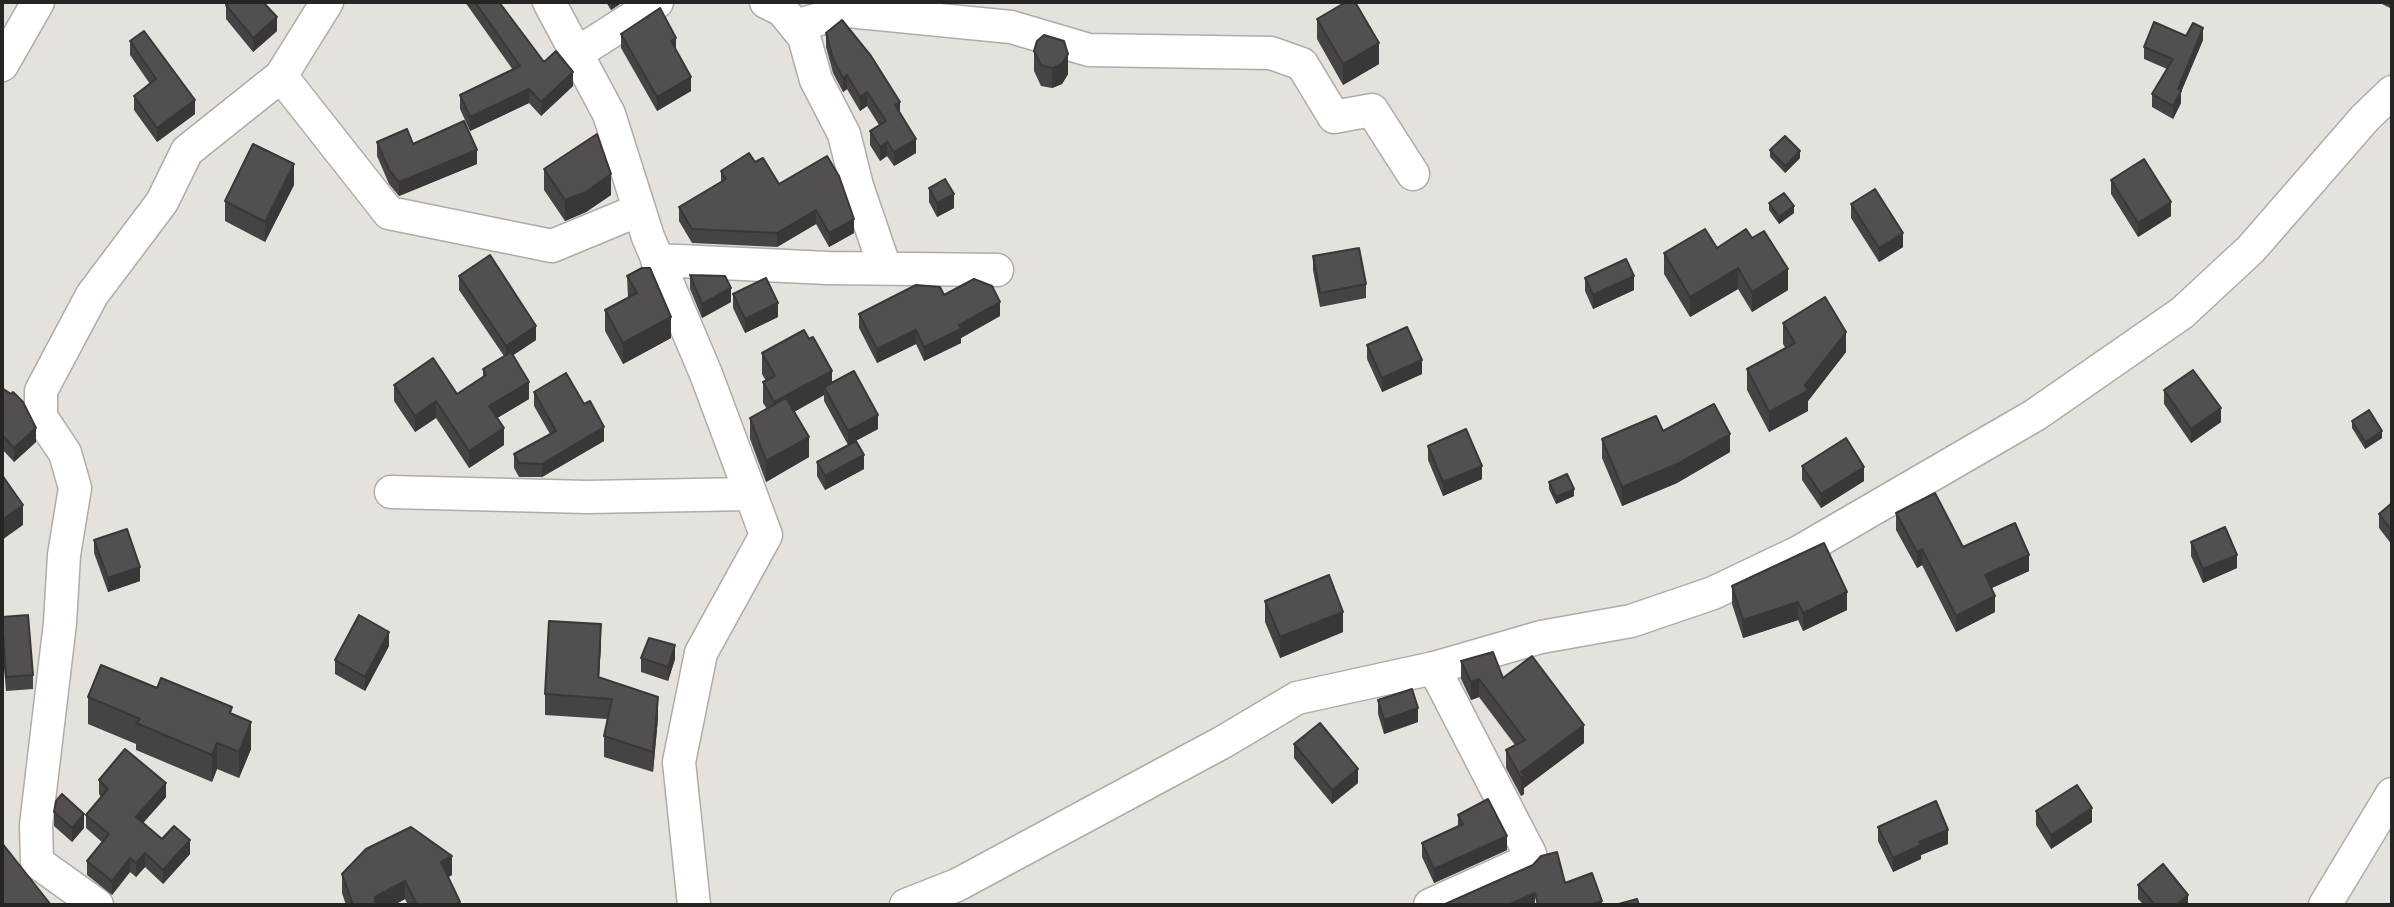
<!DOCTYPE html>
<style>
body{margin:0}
#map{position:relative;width:2394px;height:907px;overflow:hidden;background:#e5e1dc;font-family:"Asap Condensed",sans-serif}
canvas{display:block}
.frame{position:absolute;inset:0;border:4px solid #262523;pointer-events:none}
</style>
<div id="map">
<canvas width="2394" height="907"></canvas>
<div class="frame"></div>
</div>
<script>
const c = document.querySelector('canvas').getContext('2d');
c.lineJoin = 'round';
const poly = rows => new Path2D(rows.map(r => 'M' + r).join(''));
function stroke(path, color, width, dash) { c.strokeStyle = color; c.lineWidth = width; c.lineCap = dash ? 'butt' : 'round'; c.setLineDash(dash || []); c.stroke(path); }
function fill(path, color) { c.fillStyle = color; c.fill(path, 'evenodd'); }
const minor = poly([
 [549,2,609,114,648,237,706,374,766,535,701,653,679,762,694,905],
 [766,2,782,10,804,37,816,80,844,134,857,186,885,268],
 [795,26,848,11,1011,27,1089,50,1271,53,1302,64,1334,117,1372,110,1413,174],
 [576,54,657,2],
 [2,65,38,2],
 [281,76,389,213,552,246,639,210],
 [657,260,828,268,997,270],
 [391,492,587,497,749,494],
 [97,905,37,862,36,825,60,623,64,555,75,488,65,453,41,417,41,391,92,295,162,202,187,151,281,76,327,2],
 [906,905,957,885,1223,742,1297,698,1434,668,1541,637,1631,621,1713,593,1799,552,2035,415,2182,313,2251,249,2365,118,2392,92],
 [1430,905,1525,862,1530,854,1434,668],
 [2325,905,2392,794]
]);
stroke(minor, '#afaca8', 35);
stroke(minor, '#fff', 32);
fill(poly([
 [465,2,499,2,544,62,573,86,541,116,529,103,470,131,460,109,460,95,513,70],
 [606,2,623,2,611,10],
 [2382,2,2392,2,2392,9,2382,4],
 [226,5,277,31,253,52,226,19],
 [1317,19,1379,64,1343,85,1317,39],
 [826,33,900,113,916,153,894,166,887,156,880,161,870,145,870,131,879,125,867,106,860,111,847,89,843,92,833,73,826,47],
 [621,34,676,51,691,91,657,111,621,48],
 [2186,36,2203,40,2181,92,2181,103,2173,119,2152,107,2152,94,2167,69,2144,59,2144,47],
 [130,41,195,114,157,142,134,110,134,96,150,84,130,55],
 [1034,51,1068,74,1062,84,1052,88,1041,86,1034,71],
 [377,142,477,164,399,196,389,184,377,156],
 [1770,150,1800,158,1785,173,1770,157],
 [755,162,779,184,854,233,829,247,816,224,777,247,692,243,679,221,679,207,721,182,721,171],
 [544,169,611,195,586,212,565,221,544,190],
 [2111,180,2171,216,2138,237,2111,194],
 [294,185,265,242,225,221,225,201],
 [929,188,954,208,937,217,929,202],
 [1769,203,1794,213,1779,224,1769,210],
 [1851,204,1903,247,1879,262,1851,218],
 [1717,248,1788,290,1752,312,1738,289,1690,317,1664,274,1664,253],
 [1313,256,1366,284,1366,298,1320,307,1313,270],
 [690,275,731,302,702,318,690,289],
 [459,276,536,340,513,355,529,399,497,418,504,445,469,468,436,418,415,432,394,401,394,385,457,394,483,377,483,369,504,356,459,290],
 [627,276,671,338,623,364,605,331,605,310,628,298],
 [1585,278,1634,290,1593,309,1585,291],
 [733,294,778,317,745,333,733,308],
 [944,295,1000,316,961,338,961,343,924,361,916,344,877,363,859,328,859,314],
 [1783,323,1846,352,1808,401,1808,411,1769,432,1747,390,1747,369,1786,349,1783,344],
 [1367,345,1422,374,1382,392,1367,359],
 [762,353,832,383,878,429,848,445,824,401,824,395,794,412,809,457,766,482,750,439,750,418,767,409,763,403,763,382,766,381,762,374],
 [2,388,36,442,14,462,2,449],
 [2164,390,2221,422,2191,443,2164,404],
 [534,392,604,441,542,477,519,477,514,468,514,454,550,434,534,406],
 [2352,421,2382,438,2365,449,2352,428],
 [1602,439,1730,452,1677,483,1622,506,1602,458],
 [1428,446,1482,479,1443,496,1428,460],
 [817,462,864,469,825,490,817,476],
 [1802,466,1864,481,1821,508,1802,480],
 [1549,482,1574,496,1556,504,1549,489],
 [2392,503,2392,545,2379,528,2379,514],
 [1896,513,1963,547,2029,571,1992,588,1995,612,1956,632,1922,565,1917,568,1896,530],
 [94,540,140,581,108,592,94,553],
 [2191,542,2237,568,2203,583,2191,556],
 [1732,586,1847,610,1803,631,1798,620,1743,638,1732,604],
 [1265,601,1343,632,1280,658,1265,622],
 [2,617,33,675,33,689,6,691,2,642],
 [601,644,599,678,658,718,653,772,604,757,604,736,607,719,545,715,545,694],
 [389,646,365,691,335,674,335,660],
 [641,658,675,659,668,681,641,672],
 [1461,661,1503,678,1584,743,1524,788,1524,794,1521,796,1506,768,1506,750,1515,745,1479,697,1471,700,1461,679],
 [157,688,232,714,251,749,239,778,217,769,212,782,136,750,136,744,88,724,88,697],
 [1378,700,1418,722,1384,734,1378,714],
 [1294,744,1358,783,1332,804,1294,758],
 [99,780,166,797,143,823,162,839,190,854,163,884,145,867,136,877,130,872,112,895,87,875,87,861,103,843,86,828,86,815,101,797,99,794],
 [2036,811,2092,822,2051,849,2036,825],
 [54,812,84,828,72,842,54,826],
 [1458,815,1507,850,1434,883,1422,857,1422,843,1458,826],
 [1878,827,1948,844,1921,855,1921,859,1893,872,1878,841],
 [342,874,452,875,448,877,460,905,408,905,405,899,394,905,346,905,342,893],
 [2138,885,2188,905,2144,905,2138,899]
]), '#474345');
fill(poly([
 [611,2,623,2,611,10],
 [277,17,277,31,253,52,253,38],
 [2203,28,2203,40,2181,92,2181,103,2173,119,2173,106,2178,89],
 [676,38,676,52,671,41],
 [1379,43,1379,64,1343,85,1343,64],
 [1068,54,1068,74,1062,84,1052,88,1052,68],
 [573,72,573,86,541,116,541,102],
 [847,75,847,89,843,92,843,78],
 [691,77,691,91,657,111,657,97],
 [529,89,529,103,470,131,470,117],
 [867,92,867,106,860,111,860,97],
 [195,100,195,114,157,142,157,128],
 [900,102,900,116,895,105],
 [916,139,916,153,894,166,894,152],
 [887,142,887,156,880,161,880,147],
 [477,150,477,164,399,196,399,182],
 [1800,151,1800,158,1785,173,1785,166],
 [294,164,294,185,265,242,265,222],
 [611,174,611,195,586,212,565,221,565,200],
 [954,194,954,208,937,217,937,203],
 [2171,202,2171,216,2138,237,2138,223],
 [1794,206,1794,213,1779,224,1779,217],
 [816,210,816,224,777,247,777,233],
 [854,219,854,233,829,247,829,233],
 [1903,233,1903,247,1879,262,1879,248],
 [1738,268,1738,289,1690,317,1690,297],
 [1788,269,1788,290,1752,312,1752,292],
 [1634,276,1634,290,1593,309,1593,295],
 [731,288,731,302,702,318,702,304],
 [1000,302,1000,316,961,338,961,343,924,361,924,347,959,325],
 [778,303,778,317,745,333,745,319],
 [671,317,671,338,623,364,623,343],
 [536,326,536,340,506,360,506,346],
 [916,330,916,344,877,363,877,349],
 [1846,332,1846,352,1808,401,1808,411,1769,432,1769,412,1805,385],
 [1422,360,1422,374,1382,392,1382,378],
 [832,371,832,391,824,387,824,395,774,423,774,402],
 [529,382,529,399,489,423,489,406],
 [436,401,436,418,415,432,415,416],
 [2221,408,2221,422,2191,443,2191,429],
 [878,415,878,429,848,445,848,431],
 [604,427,604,441,542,477,542,464],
 [36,428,36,442,14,462,14,448],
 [504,428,504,445,469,468,469,451],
 [2382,431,2382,438,2365,449,2365,442],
 [1730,434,1730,452,1677,483,1622,506,1622,487],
 [809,437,809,457,766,482,766,461],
 [864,455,864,469,825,490,825,476],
 [1482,466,1482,479,1443,496,1443,482],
 [1864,467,1864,481,1821,508,1821,494],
 [1574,489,1574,496,1556,504,1556,497],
 [23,505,23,525,2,540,2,520],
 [1922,549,1922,565,1917,568,1917,552],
 [2029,555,2029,571,1985,591,1985,575],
 [2237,555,2237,568,2203,583,2203,569],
 [140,567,140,581,108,592,108,578],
 [1847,592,1847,610,1803,631,1803,613],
 [1995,596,1995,612,1956,632,1956,616],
 [1798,602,1798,620,1743,638,1743,620],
 [1343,612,1343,632,1280,658,1280,637],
 [601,624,601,644,598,698,598,677],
 [389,632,389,646,365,691,365,677],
 [675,645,675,659,668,681,668,667],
 [1479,679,1479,697,1471,700,1471,682],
 [658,697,658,718,653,772,653,752],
 [1418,708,1418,722,1384,734,1384,720],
 [251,722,251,749,239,778,239,752],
 [1584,725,1584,743,1524,788,1524,794,1521,796,1521,772],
 [217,743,217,769,212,782,212,755],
 [1358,769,1358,783,1332,804,1332,790],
 [166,783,166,797,136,831,136,817],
 [2092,808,2092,822,2051,849,2051,835],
 [84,814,84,828,72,842,72,828],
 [1948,830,1948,844,1921,855,1921,859,1893,872,1893,858,1919,842],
 [1507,836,1507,850,1434,883,1434,869],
 [190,840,190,854,163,884,163,870],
 [145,853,145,867,136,877,136,863],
 [452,856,452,875,441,881,441,862],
 [130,858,130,872,112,895,112,881],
 [405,881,405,899,394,905,375,905,375,897],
 [1535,893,1535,905,1508,905],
 [2188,895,2188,905,2176,905],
 [1602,901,1602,905,1590,905]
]), '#3a3738');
const building = poly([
 [229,2,263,2,277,17,253,38,226,5,229,2],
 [475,2,499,2,544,62,556,51,573,72,541,102,529,89,470,117,460,95,520,66,475,2],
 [1346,2,1355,2,1379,43,1343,64,1317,19,1346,2],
 [660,8,676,38,671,41,691,77,657,97,621,34,660,8],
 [842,20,871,56,900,102,895,105,916,139,894,152,887,142,880,147,870,131,886,121,867,92,860,97,847,75,843,78,833,59,826,33,842,20],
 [2154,22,2186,36,2193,23,2203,28,2178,89,2181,91,2173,106,2152,94,2173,59,2144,47,2154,22],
 [144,31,195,100,157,128,134,96,156,79,130,41,144,31],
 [1044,35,1064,41,1068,54,1062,64,1052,68,1041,65,1034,51,1037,41,1044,35],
 [464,121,477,150,399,182,389,170,377,142,407,129,413,144,464,121],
 [597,134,611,174,586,192,565,200,544,169,597,134],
 [1785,136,1800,151,1785,166,1770,150,1785,136],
 [253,144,294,164,265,222,225,201,253,144],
 [749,153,755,162,763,158,779,184,827,156,839,176,854,219,829,233,816,210,777,233,692,229,679,207,726,179,721,171,749,153],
 [2144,159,2171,202,2138,223,2111,180,2144,159],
 [945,179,954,194,937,203,929,188,945,179],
 [1875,189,1903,233,1879,248,1851,204,1875,189],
 [1784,193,1794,206,1779,217,1769,203,1784,193],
 [1705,229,1717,248,1746,229,1752,238,1764,231,1788,269,1752,292,1738,268,1690,297,1664,253,1705,229],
 [1359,248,1366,284,1320,293,1313,256,1359,248],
 [490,255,536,326,506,346,459,276,490,255],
 [1626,259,1634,276,1593,295,1585,278,1626,259],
 [642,268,650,268,671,317,623,343,605,310,637,293,627,276,642,268],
 [690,275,725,276,731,288,702,304,690,275],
 [766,278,778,303,745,319,733,294,766,278],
 [974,279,992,286,1000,302,959,325,961,329,924,347,916,330,877,349,859,314,916,285,940,287,944,295,974,279],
 [1825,297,1846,332,1805,385,1808,391,1769,412,1747,369,1795,343,1783,323,1825,297],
 [1407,327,1422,360,1382,378,1367,345,1407,327],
 [804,330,809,339,813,337,832,371,774,402,763,382,775,376,762,353,804,330],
 [511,352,529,382,489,406,504,428,469,451,436,401,415,416,394,385,433,358,457,394,486,375,483,369,511,352],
 [2193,370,2221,408,2191,429,2164,390,2193,370],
 [854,371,878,415,848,431,824,387,854,371],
 [566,373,584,404,590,401,604,427,542,464,519,463,514,454,556,431,534,392,566,373],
 [2,388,11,394,13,392,23,402,36,428,14,448,2,435,2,388],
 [786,398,809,437,766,461,750,418,786,398],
 [1714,404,1730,434,1677,464,1622,487,1602,439,1656,416,1663,431,1714,404],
 [2369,410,2382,431,2365,442,2352,421,2369,410],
 [1466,429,1482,466,1443,482,1428,446,1466,429],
 [1846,438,1864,467,1821,494,1802,466,1846,438],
 [856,441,864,455,825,476,817,462,856,441],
 [1567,474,1574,489,1556,497,1549,482,1567,474],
 [2,475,23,505,2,520,2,475],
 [1935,493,1963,547,2015,523,2029,555,1985,575,1995,596,1956,616,1922,549,1917,552,1896,513,1935,493],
 [2392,503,2392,531,2379,514,2392,503],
 [2225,527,2237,555,2203,569,2191,542,2225,527],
 [127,529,140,567,108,578,94,540,127,529],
 [1824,543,1847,592,1803,613,1798,602,1743,620,1732,586,1824,543],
 [1329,575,1343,612,1280,637,1265,601,1329,575],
 [28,615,33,675,6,677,2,617,28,615],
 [359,615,389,632,365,677,335,660,359,615],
 [549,621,601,624,598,677,658,697,653,752,604,736,612,699,545,694,549,621],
 [649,638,675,645,668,667,641,658,649,638],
 [1493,652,1503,678,1532,656,1584,725,1521,772,1524,776,1521,778,1506,750,1525,740,1479,679,1471,682,1461,661,1493,652],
 [101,665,157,688,161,678,232,707,230,713,251,722,239,752,217,743,212,755,136,723,140,719,88,697,101,665],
 [1412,689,1418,708,1384,720,1378,700,1412,689],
 [1320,723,1358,769,1332,790,1294,744,1320,723],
 [125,749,166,783,136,817,162,839,174,826,190,840,163,870,145,853,136,863,130,858,112,881,87,861,109,834,86,815,108,789,99,780,125,749],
 [2077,785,2092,808,2051,835,2036,811,2077,785],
 [62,794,84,814,72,828,54,812,56,801,62,794],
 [1488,799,1507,836,1434,869,1422,843,1463,824,1458,815,1488,799],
 [1936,801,1948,830,1919,842,1921,845,1893,858,1878,827,1936,801],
 [411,827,452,856,441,862,460,902,454,905,417,905,405,881,375,897,375,905,353,905,342,874,366,849,411,827],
 [2,843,51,905,2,905,2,843],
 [1557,852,1565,883,1592,873,1602,901,1590,905,1538,905,1535,893,1508,905,1443,905,1533,865,1541,856,1557,852],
 [2163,864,2188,895,2176,905,2155,905,2138,885,2163,864],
 [1637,899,1639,905,1615,905,1637,899]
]);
fill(building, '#534e50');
stroke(building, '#3a3738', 2);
</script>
